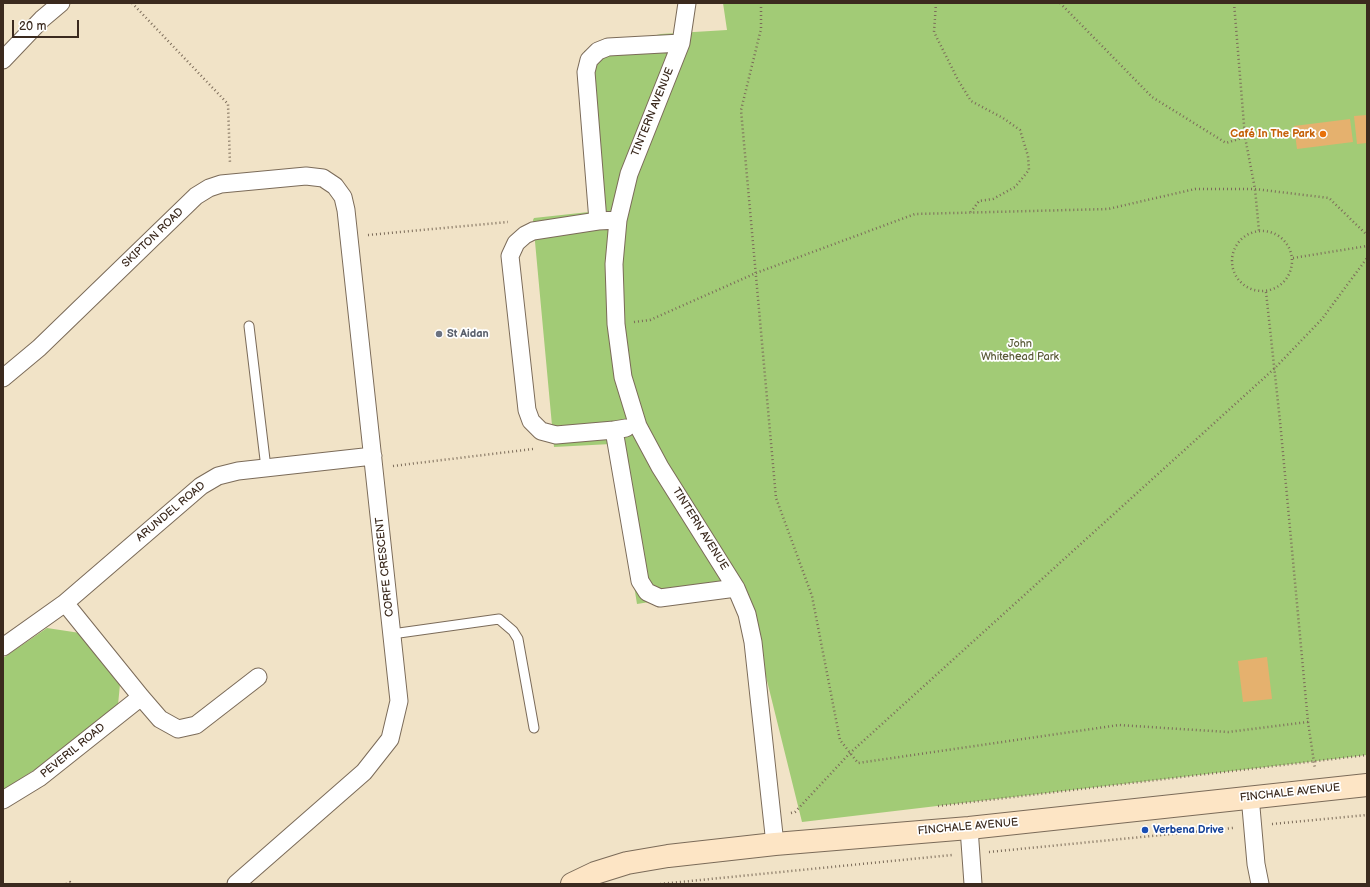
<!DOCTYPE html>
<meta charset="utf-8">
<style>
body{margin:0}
#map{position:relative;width:1370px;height:887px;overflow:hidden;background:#f1e3c7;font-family:"Balsamiq Sans",sans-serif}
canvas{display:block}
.frame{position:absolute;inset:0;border:4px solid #3b2a1e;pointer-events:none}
.scale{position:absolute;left:12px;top:20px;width:67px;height:18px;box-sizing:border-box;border:2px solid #3b2a1e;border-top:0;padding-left:5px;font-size:12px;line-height:14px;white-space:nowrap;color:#3b2a1e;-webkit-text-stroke:3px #fff;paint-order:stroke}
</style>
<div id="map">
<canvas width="1370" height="887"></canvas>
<div class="frame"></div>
<div class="scale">20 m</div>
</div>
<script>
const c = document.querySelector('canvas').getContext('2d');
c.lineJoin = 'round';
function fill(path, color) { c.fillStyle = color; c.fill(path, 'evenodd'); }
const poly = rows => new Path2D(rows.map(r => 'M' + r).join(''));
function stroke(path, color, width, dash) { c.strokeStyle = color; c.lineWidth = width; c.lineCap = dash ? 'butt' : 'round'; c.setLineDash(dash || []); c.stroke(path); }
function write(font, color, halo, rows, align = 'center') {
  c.font = font + ' "Balsamiq Sans",sans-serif'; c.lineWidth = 3.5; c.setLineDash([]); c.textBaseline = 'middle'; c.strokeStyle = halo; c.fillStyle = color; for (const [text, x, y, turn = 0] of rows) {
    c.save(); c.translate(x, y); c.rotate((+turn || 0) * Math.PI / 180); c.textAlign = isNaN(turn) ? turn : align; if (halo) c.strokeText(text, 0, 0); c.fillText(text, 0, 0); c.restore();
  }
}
fill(poly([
 [723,3,1367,3,1367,755,802,822,745,592,736,588,637,604,611,444,554,447,533,220,534,218,589,212,584,51,661,34,727,30],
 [47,628,80,633,120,684,118,705,42,765,3,790,3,658]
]), '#a2cb76');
fill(poly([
 [1367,115,1367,143,1357,144,1354,116],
 [1350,119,1353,142,1297,149,1294,126],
 [1267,657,1272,699,1243,702,1238,661]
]), '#e5b16e');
const lane = poly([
 [249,326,266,468],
 [392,634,499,619,513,631,518,639,534,728]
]);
const street = poly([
 [687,3,681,43,629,174,618,220,614,264,616,324,623,377,638,426,660,467,736,588,747,614,753,642,775,844],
 [3,60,42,19,61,3],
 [598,221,586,72,589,60,598,51,608,47,681,43],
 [3,378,39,348,196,196,209,188,221,184,306,176,323,178,335,186,343,197,346,210,399,701,390,739,364,772,236,884],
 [626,428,614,430,640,581,647,592,660,598,736,588],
 [614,430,556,435,541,431,531,421,527,410,510,256,516,243,525,235,533,231,598,221,618,220],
 [65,603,141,697,160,719,178,729,196,725,258,677],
 [3,647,65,603,201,486,218,476,238,471,373,456],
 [1250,796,1256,864,1260,884],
 [3,800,39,778,141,697],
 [969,828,973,884]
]);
const secondary = poly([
 [572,884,595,873,627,863,668,856,775,844,969,828,1367,785]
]);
stroke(lane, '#7b6b59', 11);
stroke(street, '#7b6b59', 19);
stroke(secondary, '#7b6b59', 24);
stroke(poly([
 [132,3,228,104,230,164],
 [761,3,761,29,741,110,776,498,812,596,840,740,858,763,1119,725,1228,732,1308,722],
 [936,3,934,32,958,80,971,101,1003,118,1020,130,1028,156,1029,170,1015,187,993,199,979,201,971,212],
 [1060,3,1152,97,1226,143,1245,137],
 [1234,3,1245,137,1255,189,1259,231],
 '1232 261a30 30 0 1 1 60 0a30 30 0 1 1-60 0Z',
 [368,235,508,222],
 [1293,258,1367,246],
 [1266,292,1280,421,1308,722,1315,769],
 [634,322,650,320,756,273,915,214,1108,209,1195,189,1255,189,1329,198,1367,235],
 [393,466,533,449],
 [938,806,1367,755],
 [791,813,795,812,850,753,1275,368,1322,319,1367,258],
 [1272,824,1367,815],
 [989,852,1233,828],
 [66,884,70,882,72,884],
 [660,884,952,855]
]), '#7b6b59', 2.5, [1, 3]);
stroke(lane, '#fff', 9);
stroke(street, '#fff', 17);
stroke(secondary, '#fde5c5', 22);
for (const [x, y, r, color] of [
 [1323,134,4,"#e8710a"],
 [439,334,4,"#6b7280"],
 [1145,830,4,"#1a4fb4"]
]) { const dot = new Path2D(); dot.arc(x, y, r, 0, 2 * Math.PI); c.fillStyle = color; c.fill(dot); stroke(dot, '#fff', 1.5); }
write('11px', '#3b2a1e', '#fff', [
 ["TINTERN AVENUE",653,112,-68],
 ["SKIPTON ROAD",153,238,-44],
 ["ARUNDEL ROAD",171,512,-40],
 ["TINTERN AVENUE",700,529,58],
 ["CORFE CRESCENT",385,567,-96],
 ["PEVERIL ROAD",73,751,-39],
 ["FINCHALE AVENUE",1290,793,-6],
 ["FINCHALE AVENUE",968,827,-5]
]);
write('bold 11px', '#c56008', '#fff', [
 ["Café In The Park",1315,134]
], 'right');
write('bold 11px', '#5b616d', '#fff', [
 ["St Aidan",447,334]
], 'left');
write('11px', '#5a5a38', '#fff', [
 ["John",1020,344],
 ["Whitehead Park",1020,357]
]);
write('bold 11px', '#164399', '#fff', [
 ["Verbena Drive",1153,830]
], 'left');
</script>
